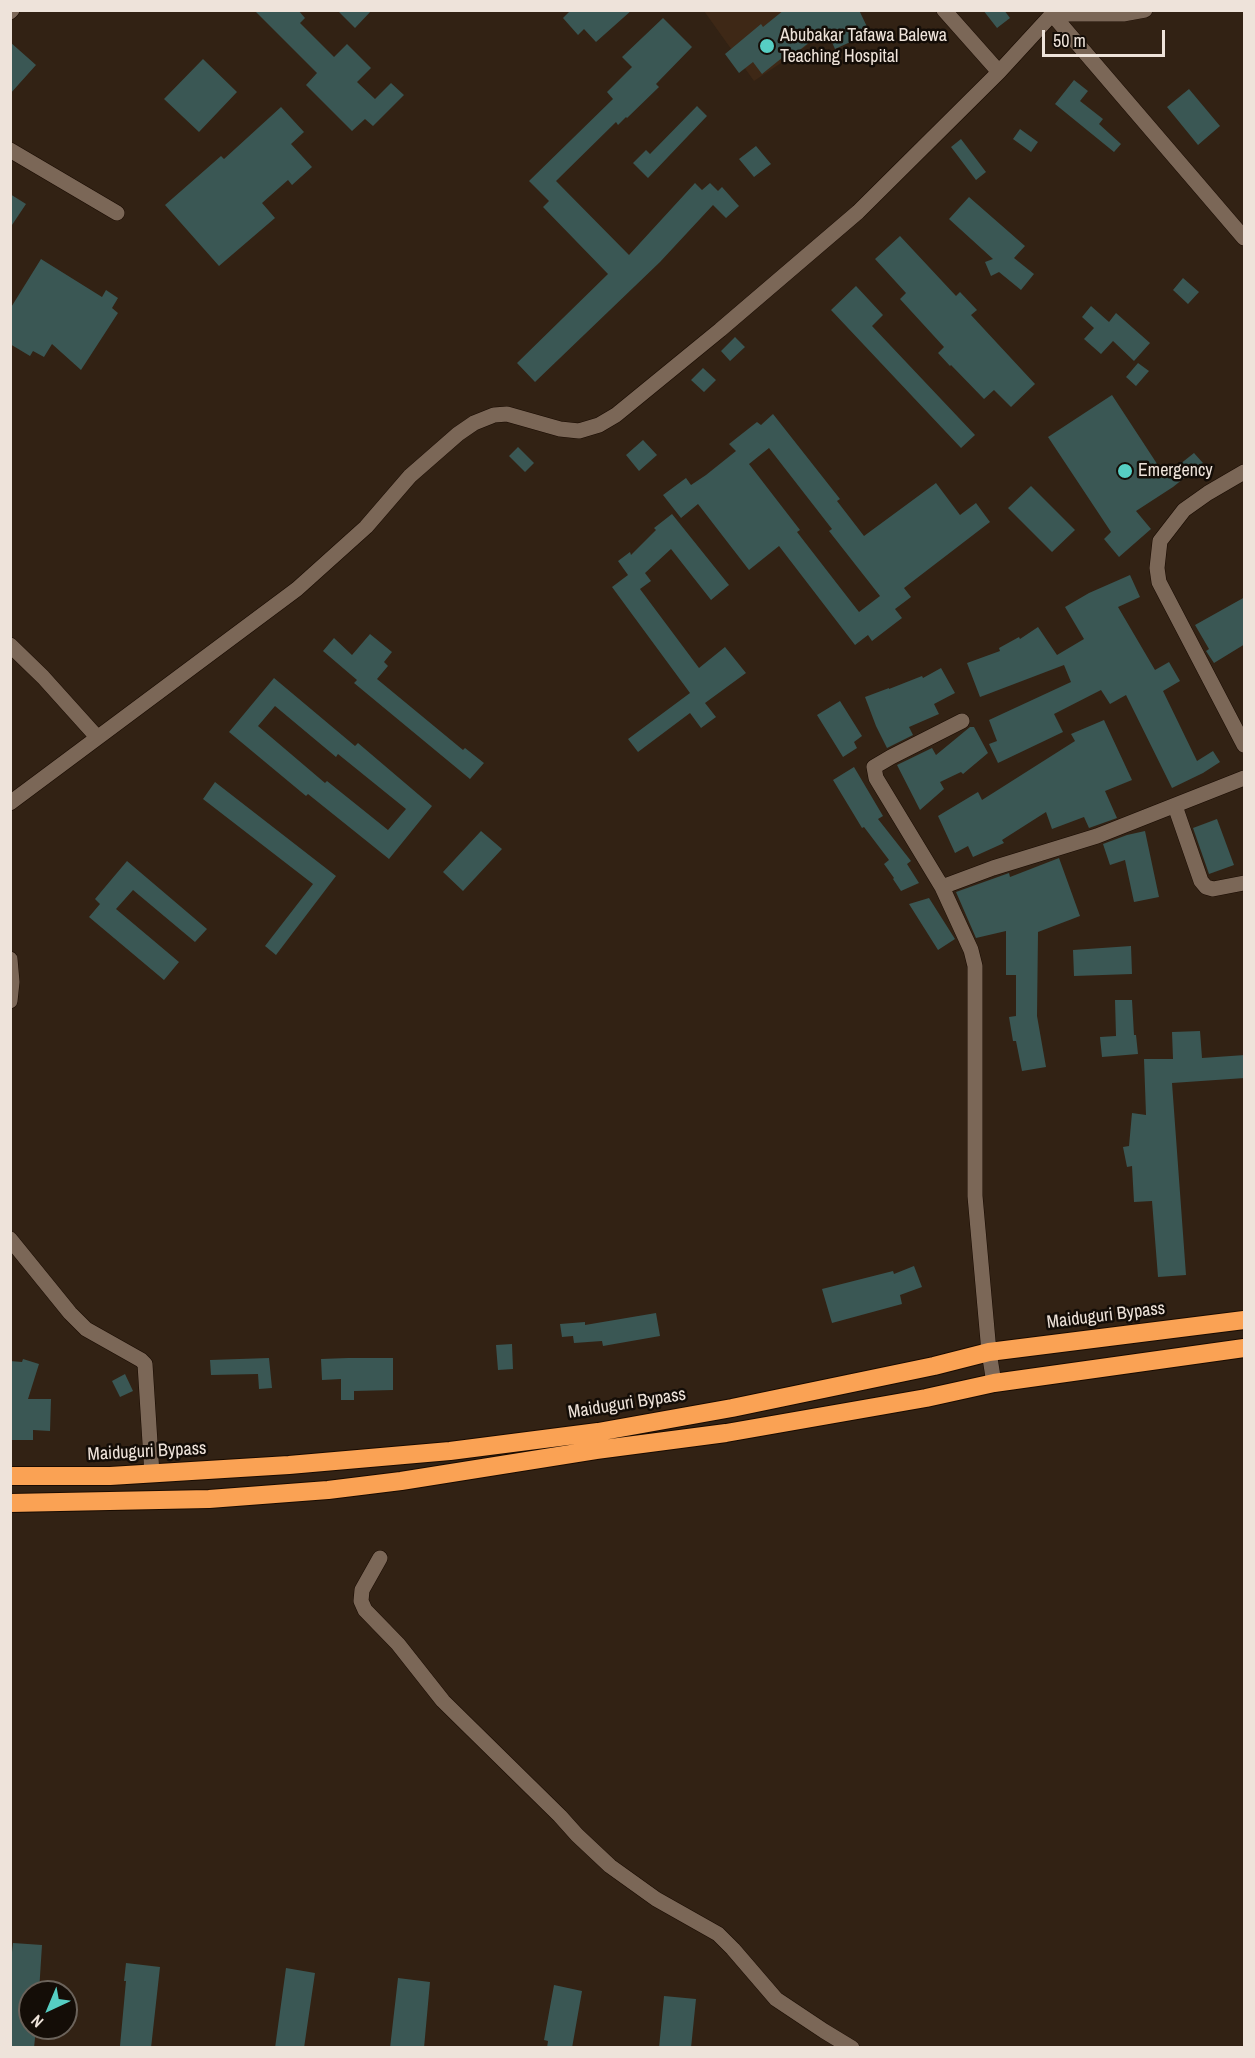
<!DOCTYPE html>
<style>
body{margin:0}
#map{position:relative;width:1255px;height:2058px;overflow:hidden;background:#322214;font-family:"Archivo Narrow",sans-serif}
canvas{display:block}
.frame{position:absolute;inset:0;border:12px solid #eee3da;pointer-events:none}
.north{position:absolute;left:18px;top:1980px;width:60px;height:60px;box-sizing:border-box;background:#140d07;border:2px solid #6b635b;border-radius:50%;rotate:224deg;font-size:16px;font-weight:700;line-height:24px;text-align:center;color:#eee3da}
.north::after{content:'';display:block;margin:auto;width:21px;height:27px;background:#56cec3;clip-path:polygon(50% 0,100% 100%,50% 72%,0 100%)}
.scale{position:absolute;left:1042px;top:30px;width:123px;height:27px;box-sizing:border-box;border:3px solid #eee3da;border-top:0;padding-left:8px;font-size:18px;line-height:21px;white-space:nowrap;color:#eee3da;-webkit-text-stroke:4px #140d07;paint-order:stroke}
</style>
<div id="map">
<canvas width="1255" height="2058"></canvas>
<div class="frame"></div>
<div class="north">N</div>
<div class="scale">50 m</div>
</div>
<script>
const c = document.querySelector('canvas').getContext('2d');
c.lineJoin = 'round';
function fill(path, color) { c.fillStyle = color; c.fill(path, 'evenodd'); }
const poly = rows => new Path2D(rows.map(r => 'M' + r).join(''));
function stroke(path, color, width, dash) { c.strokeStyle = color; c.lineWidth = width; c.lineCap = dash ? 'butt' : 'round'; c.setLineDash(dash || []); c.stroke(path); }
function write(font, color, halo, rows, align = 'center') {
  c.font = font + ' "Archivo Narrow",sans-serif'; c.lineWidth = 5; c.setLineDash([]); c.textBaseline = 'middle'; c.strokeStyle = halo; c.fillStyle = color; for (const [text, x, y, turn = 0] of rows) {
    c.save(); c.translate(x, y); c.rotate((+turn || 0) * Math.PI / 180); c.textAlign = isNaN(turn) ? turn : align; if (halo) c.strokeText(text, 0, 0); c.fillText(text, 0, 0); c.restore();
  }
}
fill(poly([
 [704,11,859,11,754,81]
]), '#3e2816');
fill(poly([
 [254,10,298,10,305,18,300,23,334,57,347,44,371,68,357,82,375,99,391,83,404,95,373,126,365,119,352,131,306,85,317,73],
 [337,10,372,10,355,28],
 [571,10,632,10,596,42,584,29,578,35,563,18],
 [784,10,859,10,870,33,835,49,826,29,791,57,788,53,762,74,753,62,739,73,725,54,761,24,763,27],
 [983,10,1004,10,1010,18,997,28],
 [663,18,692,47,656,84,659,87,627,118,626,117,618,125,616,122,556,181,629,255,695,183,702,190,710,183,718,191,722,187,739,206,726,218,713,205,660,262,535,382,517,363,608,274,543,207,549,201,529,181,613,99,607,92,632,67,622,57],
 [10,42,36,65,10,94],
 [203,59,237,92,199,132,164,99],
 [1074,80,1088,91,1080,101,1103,119,1099,124,1121,144,1114,152,1055,104],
 [1189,89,1220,126,1198,145,1167,107],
 [697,106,707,116,648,178,633,163,646,150,650,154],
 [281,107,304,132,291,144,312,167,292,185,288,180,262,203,275,218,219,266,165,205,221,156,224,159],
 [1020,129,1038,142,1031,152,1013,139],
 [961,139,986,172,976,180,951,147],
 [756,146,771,164,754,177,739,159],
 [10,194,26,204,10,228],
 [969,197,1025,246,1014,258,1034,274,1021,290,999,272,991,276,985,262,993,259,949,219],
 [900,236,956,296,960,292,977,310,971,315,1035,384,1011,407,994,390,984,399,951,365,950,366,938,353,944,347,900,299,906,293,875,259],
 [41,259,102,297,106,290,118,298,112,308,118,313,81,370,52,344,44,357,33,351,30,356,10,344,10,309],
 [1183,278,1199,292,1188,304,1173,290],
 [856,286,883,315,872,326,975,435,961,448,831,310],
 [1091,306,1109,322,1116,313,1150,343,1134,361,1113,341,1101,354,1084,339,1094,328,1082,317],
 [735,337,745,347,730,361,721,351],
 [1138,363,1149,371,1136,386,1126,377],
 [703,368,716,380,704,392,691,380],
 [1112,395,1165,476,1194,453,1203,463,1173,487,1136,511,1151,529,1119,557,1104,539,1111,532,1048,437],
 [773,414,840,499,837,501,864,536,936,483,960,515,976,503,990,522,904,588,911,597,895,609,902,618,872,641,868,635,855,645,779,546,749,570,698,504,681,518,663,495,686,478,691,485,706,475,736,451,729,444,757,422,761,425],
 [769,448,832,529,829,531,880,596,859,612,797,532,800,530,749,464],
 [643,440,657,455,639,471,626,455],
 [518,447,534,463,525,472,509,456],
 [1031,486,1075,530,1052,552,1008,508],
 [672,514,729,585,711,600,671,549,645,573,651,581,640,589,699,668,725,647,746,673,705,703,716,717,701,728,690,713,638,752,628,739,690,693,612,587,628,575,618,561,630,552,631,555,656,530,654,528],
 [1130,575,1140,597,1118,607,1155,670,1169,662,1180,681,1163,691,1197,761,1213,751,1220,762,1203,773,1172,788,1126,695,1110,704,1101,690,1054,714,1063,732,998,763,989,744,997,741,989,720,1071,682,1064,665,980,697,967,663,1000,651,999,648,1019,637,1020,639,1038,627,1057,655,1084,639,1065,607,1089,593],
 [1245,597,1245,644,1214,663,1206,651,1209,649,1195,625],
 [370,634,392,652,384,662,388,666,377,679,463,750,465,748,484,763,470,779,354,683,357,680,323,651,334,638,352,655],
 [941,668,955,693,934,704,939,714,909,727,913,735,887,748,876,726,865,697,889,688,889,689,922,676,923,678],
 [274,678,355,746,358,743,432,806,389,859,308,794,306,796,229,732],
 [275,706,336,757,338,754,406,809,388,830,327,781,325,783,258,726],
 [840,701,862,736,854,742,857,748,843,757,817,715],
 [1104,720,1132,780,1105,791,1117,818,1089,828,1084,817,1052,829,1046,812,1002,840,1004,843,973,857,968,846,955,853,938,816,978,792,982,800,1075,741,1071,734],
 [970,727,974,727,988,753,963,774,961,772,940,782,944,789,920,810,897,765,932,748,936,755],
 [854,767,883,816,878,819,911,861,907,864,919,883,901,891,893,879,894,878,884,864,889,860,864,827,862,828,833,780],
 [215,782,336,876,276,955,265,946,313,884,203,799],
 [1217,819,1234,865,1209,874,1193,828],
 [481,831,502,849,463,891,443,872],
 [1145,831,1159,897,1134,902,1125,860,1110,865,1103,844,1127,835],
 [1059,858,1080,916,1038,932,1037,1016,1046,1067,1022,1071,1016,1041,1013,1041,1009,1017,1016,1016,1016,975,1006,975,1006,931,976,938,956,892,1009,873,1010,877],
 [127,861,207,929,195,942,133,890,116,909,179,962,164,980,89,917,100,904,95,899],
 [929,898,955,939,938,950,909,904],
 [1131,946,1132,974,1074,976,1073,950],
 [1115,1000,1132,1000,1134,1035,1136,1035,1138,1054,1102,1057,1100,1037,1116,1036],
 [1200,1031,1202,1058,1245,1055,1245,1078,1172,1083,1186,1275,1158,1277,1152,1201,1134,1202,1132,1166,1127,1167,1123,1147,1129,1146,1132,1113,1146,1115,1144,1059,1173,1059,1172,1032],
 [914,1266,922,1287,900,1295,902,1304,832,1323,822,1289,893,1271,894,1274],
 [656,1313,660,1336,603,1346,602,1341,574,1343,573,1336,562,1337,560,1324,585,1322,585,1325],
 [512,1344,513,1369,498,1370,496,1345],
 [269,1358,272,1388,259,1389,258,1374,211,1375,210,1360],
 [348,1358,393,1358,393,1390,354,1391,354,1400,341,1400,341,1379,322,1380,321,1359],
 [23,1359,39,1364,28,1399,51,1399,50,1431,33,1430,33,1440,10,1440,10,1361,22,1362],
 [125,1374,133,1391,120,1397,112,1381],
 [13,1943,42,1945,39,1992,30,1992,30,2028,36,2028,34,2048,10,2048,10,1971],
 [126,1963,160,1967,151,2048,120,2046,126,1981,124,1981],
 [286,1968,315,1973,304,2048,275,2048],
 [398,1978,430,1982,424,2048,390,2048],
 [554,1985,582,1991,572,2048,547,2048,548,2041,544,2040],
 [664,1996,696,1999,691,2048,659,2048]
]), '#3a5754');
const minor = poly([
 [944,10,999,72],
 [10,12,12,10],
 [1052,14,1244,238],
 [1052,14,1123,14,1145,10],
 [10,150,117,213],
 [1244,472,1208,493,1184,510,1160,541,1157,568,1159,582,1244,745],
 [10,645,43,677,97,737],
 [962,721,891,757,874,767,876,778,942,887,971,950,975,966,975,1196,989,1352,994,1383],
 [10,803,297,589,366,527,410,476,458,434,474,423,494,415,507,414,560,429,579,431,599,425,616,415,720,330,858,212,999,72,1056,10],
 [1175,806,1201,881,1206,887,1213,889,1244,883],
 [942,887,993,868,1097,836,1244,778],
 [10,959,12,982,10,1001],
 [10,1239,70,1313,86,1329,141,1360,145,1364,152,1474],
 [380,1558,362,1590,361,1601,365,1610,398,1644,443,1701,560,1816,577,1835,610,1866,656,1899,718,1934,733,1949,776,1999,824,2031,852,2048]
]);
const highway = poly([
 [10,1476,110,1476,289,1465,450,1451,598,1432,732,1408,934,1366,989,1352,1244,1320],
 [10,1503,209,1499,328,1490,401,1481,596,1450,726,1433,926,1398,994,1383,1244,1348]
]);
stroke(minor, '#190b01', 16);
stroke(highway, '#190b01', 20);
stroke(minor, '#7b6757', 15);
stroke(highway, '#faa254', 18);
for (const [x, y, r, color] of [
 [767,46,8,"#56cec3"],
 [1125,471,8,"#56cec3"]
]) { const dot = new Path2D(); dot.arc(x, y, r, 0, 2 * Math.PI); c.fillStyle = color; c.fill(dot); stroke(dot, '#140d07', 2); }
write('18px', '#eee3da', '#140d07', [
 ["Abubakar Tafawa Balewa",780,36],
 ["Teaching Hospital",780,57],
 ["Emergency",1138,471]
], 'left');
write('18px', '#eee3da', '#140d07', [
 ["Maiduguri Bypass",1106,1316,-7],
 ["Maiduguri Bypass",627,1404,-9],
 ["Maiduguri Bypass",147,1452,-3]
]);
</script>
